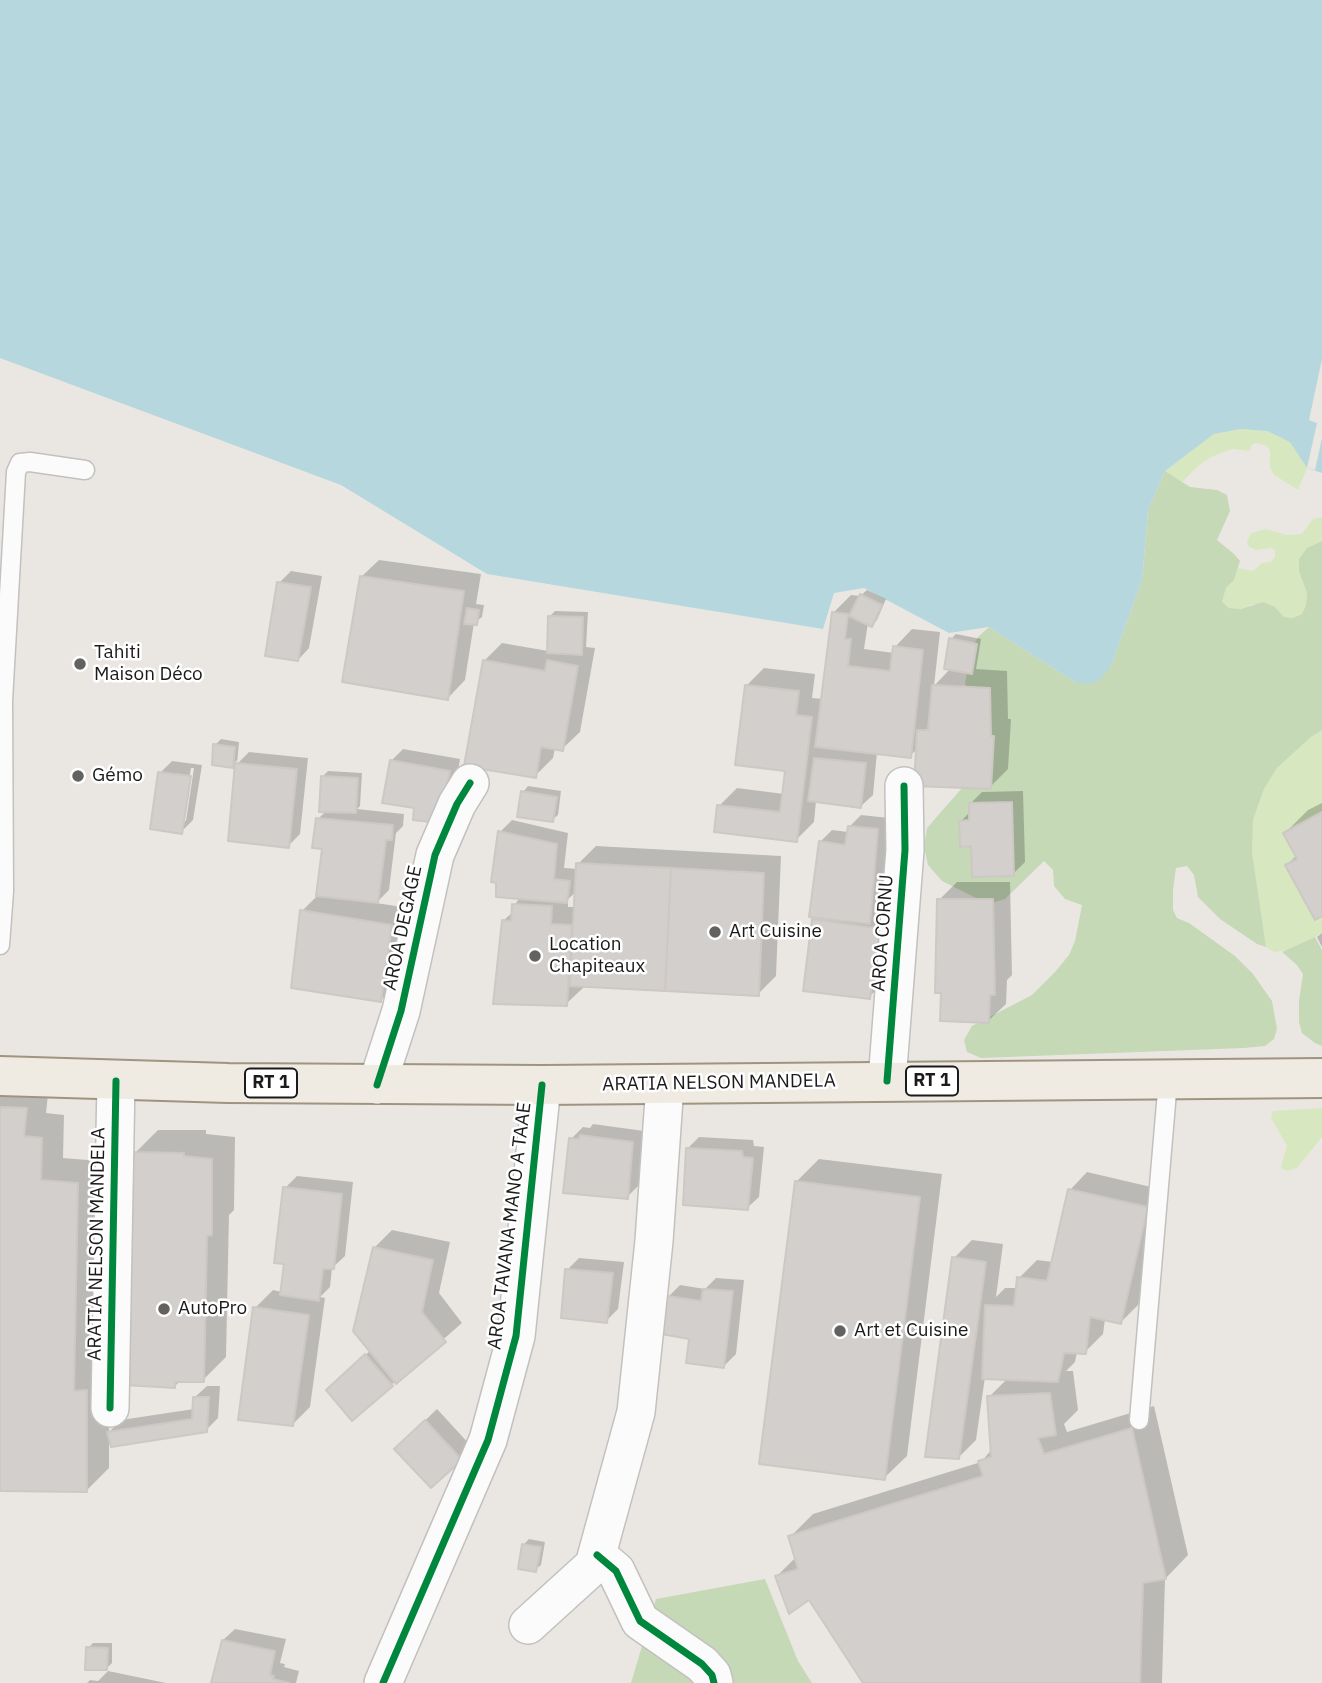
<!DOCTYPE html>
<meta charset="utf-8">
<style>
body{margin:0}
canvas{display:block;background:#eae7e3}
</style>
<canvas width="1322" height="1683"></canvas>
<script>
const c = document.querySelector('canvas').getContext('2d');
c.lineJoin = 'round';
function fill(path, color) { c.fillStyle = color; c.fill(path, 'evenodd'); }
const poly = rows => new Path2D(rows.map(r => 'M' + r).join(''));
function stroke(path, color, width, dash) { c.strokeStyle = color; c.lineWidth = width; c.lineCap = dash ? 'butt' : 'round'; c.setLineDash(dash || []); c.stroke(path); }
function write(font, color, halo, rows, align = 'center') {
  c.font = font + ' "IBM Plex Sans",sans-serif'; c.lineWidth = 5; c.setLineDash([]); c.textBaseline = 'middle'; c.strokeStyle = halo; c.fillStyle = color; for (const [text, x, y, turn = 0] of rows) {
    c.save(); c.translate(x, y); c.rotate((+turn || 0) * Math.PI / 180); c.textAlign = isNaN(turn) ? turn : align; if (halo) c.strokeText(text, 0, 0); c.fillText(text, 0, 0); c.restore();
  }
}
fill(poly([
 [1241,429,1267,431,1291,442,1307,468,1298,490,1274,475,1270,467,1270,451,1267,446,1256,443,1252,445,1249,451,1232,449,1211,457,1197,467,1182,482,1165,471,1214,434],
 [1322,517,1322,541,1320,541,1299,571,1307,593,1306,605,1302,614,1293,618,1284,617,1275,607,1253,604,1241,609,1229,608,1222,602,1226,588,1234,580,1238,568,1253,571,1262,563,1270,562,1275,557,1275,550,1271,548,1256,550,1249,547,1247,542,1251,533,1266,529,1287,535,1302,534,1313,519],
 [1322,730,1322,812,1283,833,1297,859,1285,865,1315,920,1322,916,1322,933,1293,949,1274,952,1266,947,1261,914,1252,852,1253,820,1264,789,1277,768,1311,737],
 [1322,1108,1322,1137,1297,1168,1287,1171,1282,1169,1281,1166,1287,1146,1271,1118,1273,1111]
]), '#d7e8c0');
fill(poly([
 [1165,471,1190,487,1217,490,1227,495,1230,511,1217,540,1234,554,1240,561,1234,580,1226,588,1222,602,1229,608,1241,609,1263,602,1275,607,1284,617,1293,618,1302,614,1306,605,1307,593,1299,571,1299,559,1307,548,1322,541,1322,730,1311,737,1277,768,1264,789,1253,820,1252,852,1266,947,1257,944,1220,919,1198,897,1194,875,1187,866,1176,868,1173,890,1173,910,1177,918,1189,923,1235,956,1253,974,1272,1001,1277,1029,1274,1039,1265,1046,1244,1048,981,1058,967,1052,964,1040,972,1026,1032,995,1055,972,1069,955,1075,941,1082,905,1065,899,1054,886,1053,870,1044,861,1005,899,988,904,942,881,928,865,924,846,927,828,969,780,969,693,965,683,971,649,978,637,989,627,1075,682,1111,666,1142,580,1148,510],
 [1315,937,1322,950,1322,1046,1315,1043,1302,1033,1299,1022,1299,1001,1303,974,1297,965,1282,952],
 [765,1579,798,1661,812,1683,631,1683,656,1599]
]), '#c5d9b7');
fill(poly([
 [0,0,1322,0,1322,473,1307,468,1290,442,1267,431,1241,429,1214,434,1165,471,1148,510,1142,580,1111,666,1100,680,1088,684,1075,682,989,627,949,633,864,588,834,593,823,629,487,574,341,485,0,358]
]), '#b6d7de');
fill(poly([
 [1322,359,1322,438,1315,470,1307,468,1317,423,1309,420]
]), '#eae7e3');
fill(poly([
 [379,560,481,574,476,604,484,605,482,617,474,623,465,680,448,698,361,577],
 [291,571,322,576,309,648,298,660,279,583],
 [867,590,886,599,877,620,872,625,868,623,864,649,894,653,895,647,912,629,940,632,934,686,950,669,951,639,956,634,981,639,976,669,1007,671,1008,719,1011,719,1008,769,990,787,918,748,910,756,877,752,873,795,861,806,816,801,814,822,796,840,719,806,737,788,784,794,787,770,746,686,764,668,815,674,812,698,823,699,833,613,851,595,860,596],
 [555,611,588,612,586,647,595,648,580,732,562,749,555,748,553,758,535,776,485,660,502,643,548,651,549,617],
 [221,739,239,742,237,764,249,752,308,758,300,834,288,846,229,840,237,760,232,766,215,745],
 [403,749,460,759,452,809,391,761],
 [172,761,202,765,193,820,181,832,160,773],
 [191,768,194,768,186,821,182,821],
 [328,771,362,773,360,806,357,809,404,814,403,826,396,833,389,890,376,903,409,908,398,982,381,1000,302,911,318,895,324,847,318,819,327,810,323,776],
 [528,786,561,791,558,815,552,820,523,792],
 [1023,791,1025,862,1013,874,961,821,971,811,970,804,982,792],
 [1322,803,1322,914,1287,865,1297,855,1285,833,1308,810],
 [861,815,889,818,882,911,877,915,900,918,881,985,869,997,814,919,817,916,820,842,832,830,848,832,849,827],
 [512,820,568,833,564,868,578,869,578,864,596,846,781,856,776,976,758,994,584,987,566,1004,504,920,514,911,514,905,521,897,500,832],
 [576,892,575,907,568,907,568,899],
 [957,882,1010,882,1012,975,1007,980,1006,1004,988,1021,939,900],
 [1322,933,1322,947,1317,937],
 [0,1084,49,1085,46,1113,64,1115,63,1158,100,1161,110,1368,109,1432,121,1420,194,1409,195,1397,207,1386,220,1386,218,1418,206,1430,109,1437,109,1468,86,1491,0,1489],
 [593,1124,644,1131,639,1185,627,1197,571,1139,583,1127,590,1128],
 [158,1130,206,1130,206,1134,235,1137,234,1210,229,1215,226,1357,203,1380,181,1380,174,1387,135,1153],
 [699,1137,753,1140,754,1146,764,1147,759,1197,747,1208,687,1149],
 [819,1159,942,1174,907,1456,884,1478,796,1182],
 [1087,1172,1164,1190,1138,1305,1121,1322,1105,1319,1103,1334,1085,1352,1077,1352,1075,1362,1066,1371,1073,1371,1078,1410,1064,1424,1067,1432,1154,1406,1188,1555,1165,1579,1162,1683,865,1683,810,1598,777,1576,796,1557,790,1537,813,1514,981,1462,992,1449,989,1397,1008,1378,985,1377,976,1440,959,1457,954,1258,972,1240,1003,1244,996,1297,1005,1288,1018,1288,1019,1278,1037,1260,1053,1262,1070,1190],
 [297,1176,353,1182,345,1256,332,1268,330,1287,320,1297,325,1298,310,1407,293,1424,255,1308,273,1290,282,1292,286,1263,285,1188],
 [392,1230,450,1242,439,1293,462,1323,352,1419,340,1378,371,1350,374,1248],
 [579,1258,624,1262,618,1309,606,1321,567,1270],
 [716,1278,744,1280,736,1354,724,1366,691,1337,668,1297,680,1285,705,1289],
 [437,1409,472,1447,431,1486,408,1437],
 [529,1539,545,1542,541,1565,535,1570,524,1544],
 [235,1629,286,1639,280,1663,285,1664,284,1667,299,1671,296,1683,213,1683,223,1640],
 [93,1643,112,1643,112,1663,107,1668,88,1648],
 [108,1671,166,1683,87,1683,90,1680,98,1681]
]), '#0003');
const building = poly([
 [360,576,464,591,448,700,342,682,360,576],
 [277,582,311,587,298,661,265,656,277,582],
 [860,594,882,605,872,627,849,616,860,594],
 [467,608,479,610,477,625,464,624,467,608],
 [832,612,848,614,845,639,851,639,848,666,890,671,893,646,923,650,911,758,815,747,832,612],
 [548,616,583,617,582,655,547,653,548,616],
 [949,638,977,644,972,674,944,669,949,638],
 [483,660,545,671,547,660,578,666,563,751,541,747,536,778,464,766,483,660],
 [745,685,799,691,796,715,812,717,797,842,714,832,717,805,780,812,785,771,735,765,745,685],
 [932,685,990,688,991,736,994,736,991,789,914,786,917,730,928,730,932,685],
 [213,744,235,747,233,768,212,765,213,744],
 [814,758,866,763,861,808,808,801,814,758],
 [390,760,450,771,440,823,413,820,414,808,382,803,390,760],
 [235,763,297,769,289,848,228,841,235,763],
 [158,772,191,776,182,834,150,829,158,772],
 [321,776,358,778,356,813,319,812,321,776],
 [521,791,557,797,553,822,517,817,521,791],
 [1012,802,1014,876,972,877,971,846,960,847,959,821,969,820,969,803,1012,802],
 [1322,812,1322,916,1315,920,1285,865,1297,859,1283,833,1322,812],
 [316,818,393,825,392,840,386,840,378,903,316,896,322,849,312,848,316,818],
 [848,826,878,829,870,924,809,917,819,841,845,845,848,826],
 [498,831,557,844,554,879,570,881,567,903,496,897,496,883,491,882,498,831],
 [576,863,671,868,665,991,570,986,576,863],
 [671,868,764,873,759,996,665,991,671,868],
 [937,899,993,899,995,995,990,995,989,1023,940,1021,941,993,935,993,937,899],
 [512,904,552,906,551,924,572,925,567,1006,493,1004,502,920,511,921,512,904],
 [300,910,392,925,381,1002,291,988,300,910],
 [812,919,889,930,883,977,873,976,870,999,803,991,812,919],
 [0,1107,27,1108,24,1136,42,1138,41,1180,78,1183,74,1391,87,1390,87,1492,0,1491,0,1107],
 [580,1135,633,1142,628,1199,563,1193,569,1138,579,1139,580,1135],
 [686,1148,742,1151,743,1157,753,1158,748,1210,683,1205,686,1148],
 [133,1152,184,1153,184,1156,212,1159,212,1235,207,1236,204,1382,175,1382,175,1388,123,1385,133,1152],
 [795,1181,920,1197,885,1480,759,1464,795,1181],
 [283,1187,342,1194,334,1269,323,1269,319,1301,280,1295,284,1264,274,1263,283,1187],
 [1068,1189,1148,1207,1121,1324,1090,1317,1086,1354,1064,1353,1058,1382,982,1379,985,1305,1014,1306,1017,1277,1047,1281,1068,1189],
 [373,1247,433,1260,422,1312,446,1342,396,1384,353,1331,373,1247],
 [952,1257,986,1262,959,1459,925,1457,952,1257],
 [565,1269,613,1273,607,1323,561,1318,565,1269],
 [703,1289,733,1291,724,1368,686,1363,689,1339,661,1334,667,1296,701,1301,703,1289],
 [253,1307,309,1315,293,1426,238,1420,253,1307],
 [365,1354,393,1386,352,1421,326,1390,365,1354],
 [1050,1393,1056,1435,1038,1438,1044,1454,1132,1428,1166,1579,1143,1583,1140,1683,863,1683,809,1600,789,1614,775,1576,798,1569,788,1536,983,1476,978,1461,991,1457,987,1396,1050,1393],
 [193,1397,209,1397,207,1432,111,1447,107,1432,192,1419,193,1397],
 [425,1420,462,1460,431,1488,394,1449,425,1420],
 [522,1544,541,1547,536,1572,518,1569,522,1544],
 [222,1640,275,1651,270,1675,274,1676,273,1679,289,1683,211,1683,222,1640],
 [86,1647,108,1648,107,1670,85,1670,86,1647]
]);
fill(building, '#d2cfcc');
stroke(building, '#cdc8c4', 2);
const lane = poly([
 [0,945,4,891,3,701,16,472,20,463,30,462,85,470],
 [1139,1420,1168,1080]
]);
const street = poly([
 [887,1081,905,850,904,786],
 [377,1085,401,1011,435,855,457,804,470,783],
 [110,1408,116,1081],
 [597,1555,616,1571,640,1621,702,1664,712,1675,714,1683],
 [528,1625,594,1565,636,1412,654,1241,665,1084],
 [383,1683,488,1440,516,1336,542,1085]
]);
const primary = poly([
 [0,1076,228,1083,542,1085,1322,1078]
]);
stroke(lane, '#c2c1bf', 21);
stroke(street, '#c2c1bf', 40);
stroke(primary, '#9f9480', 42);
stroke(lane, '#fcfbfb', 18);
stroke(street, '#fcfbfb', 37);
stroke(primary, '#efeae2', 38);
stroke(poly([
 [887,1081,905,850,904,786],
 [377,1085,401,1011,435,855,457,804,470,783],
 [110,1408,116,1081],
 [597,1555,616,1571,640,1621,702,1664,712,1675,714,1683],
 [383,1683,488,1440,516,1336,542,1085]
]), '#00873e', 7);
for (const [x, y, r, color] of [
 [80,664,7,"#636261"],
 [78,776,7,"#636261"],
 [715,932,7,"#636261"],
 [535,956,7,"#636261"],
 [164,1309,7,"#636261"],
 [840,1331,7,"#636261"]
]) { const dot = new Path2D(); dot.arc(x, y, r, 0, 2 * Math.PI); c.fillStyle = color; c.fill(dot); stroke(dot, '#fff', 2.5); }
for (const [x, y, w] of [
 [932,1081,52],
 [271,1083,52]
]) { const box = new Path2D(); box.roundRect(x - w / 2, y - 14.5, w, 29, 5); c.fillStyle = '#fff'; c.fill(box); stroke(box, '#1b1b1b', 2); }
write('bold 18px', '#1b1b1b', null, [
 ["RT 1",932,1081],
 ["RT 1",271,1083]
]);
write('19px', '#1b1b1b', '#fff', [
 ["Tahiti",94,653],
 ["Maison Déco",94,675],
 ["Gémo",92,776],
 ["Art Cuisine",729,932],
 ["Location",549,945],
 ["Chapiteaux",549,967],
 ["AutoPro",178,1309],
 ["Art et Cuisine",854,1331]
], 'left');
write('19px', '#1b1b1b', '#fff', [
 ["AROA DEGAGE",403,928,-78],
 ["AROA CORNU",883,933,-86],
 ["ARATIA NELSON MANDELA",719,1083,-1],
 ["AROA TAVANA MANO A TAAE",510,1226,-83],
 ["ARATIA NELSON MANDELA",97,1244,-89]
]);
</script>
